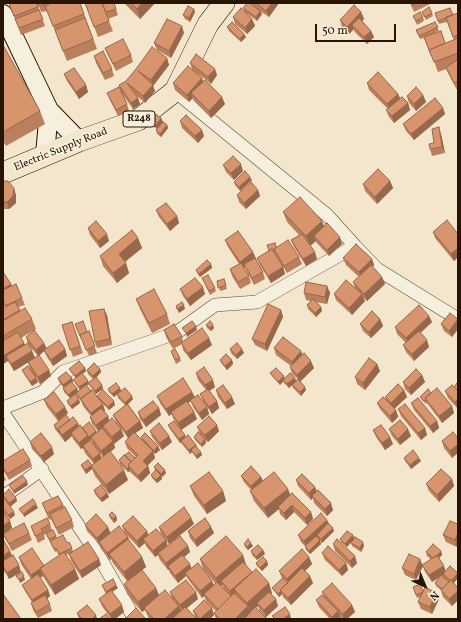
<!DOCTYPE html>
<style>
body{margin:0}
#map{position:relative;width:461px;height:622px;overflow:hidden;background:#f3e6cc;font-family:Vollkorn,serif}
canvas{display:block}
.frame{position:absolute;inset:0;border:4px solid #271405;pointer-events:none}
.north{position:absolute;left:405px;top:566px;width:40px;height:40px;-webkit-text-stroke:3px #f7efde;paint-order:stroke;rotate:136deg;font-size:11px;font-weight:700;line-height:16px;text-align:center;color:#271405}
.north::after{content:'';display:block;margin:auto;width:14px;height:18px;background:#271405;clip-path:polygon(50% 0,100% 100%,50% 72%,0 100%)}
.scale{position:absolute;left:315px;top:24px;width:81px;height:18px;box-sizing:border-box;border:2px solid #271405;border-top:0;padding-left:5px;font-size:12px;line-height:14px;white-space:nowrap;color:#271405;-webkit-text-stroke:3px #f7efde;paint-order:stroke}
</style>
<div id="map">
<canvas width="461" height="622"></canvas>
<div class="frame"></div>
<div class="north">N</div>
<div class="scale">50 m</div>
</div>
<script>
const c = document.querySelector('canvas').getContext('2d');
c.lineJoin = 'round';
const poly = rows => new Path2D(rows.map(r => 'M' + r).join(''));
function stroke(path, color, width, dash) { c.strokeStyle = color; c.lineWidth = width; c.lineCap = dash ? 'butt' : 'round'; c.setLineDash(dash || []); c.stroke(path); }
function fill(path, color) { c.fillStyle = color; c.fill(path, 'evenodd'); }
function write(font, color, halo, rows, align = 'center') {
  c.font = font + ' Vollkorn,serif'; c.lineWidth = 3.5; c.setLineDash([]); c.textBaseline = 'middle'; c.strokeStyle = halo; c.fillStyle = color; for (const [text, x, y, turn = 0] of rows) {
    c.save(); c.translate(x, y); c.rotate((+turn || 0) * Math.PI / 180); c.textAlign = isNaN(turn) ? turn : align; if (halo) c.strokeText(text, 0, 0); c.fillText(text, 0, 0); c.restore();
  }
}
const street = poly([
 [175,91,327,215,355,246,377,269,458,319],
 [3,408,43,392,63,372,176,333,215,305,257,302,355,246],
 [3,413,100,558,133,616,132,619],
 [3,497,42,469]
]);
const secondary = poly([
 [3,14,49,110,79,141],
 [45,155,49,110]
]);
const primary = poly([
 [3,173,79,141,138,120,175,91,208,24,224,3]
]);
stroke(street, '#5a4837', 14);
stroke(secondary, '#271405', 20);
stroke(primary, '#271405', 22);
stroke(street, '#f7efde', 13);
stroke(secondary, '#f7efde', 18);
stroke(primary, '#f3e6cc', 21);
fill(poly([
 [9,3,37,3,45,26,21,35],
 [38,3,80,3,97,49,67,61,47,11,41,12],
 [85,3,114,3,118,15,108,19,113,31,98,37],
 [124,3,155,3,140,19],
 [251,3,279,3,269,17,260,11,262,14,257,21,245,12,243,8,252,5],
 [410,3,432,3,414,12],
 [194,9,195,12,190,22,185,19,183,15],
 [361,12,364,19,362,21,371,31,374,37,367,44,354,31,354,29,349,34,342,27,340,20],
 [422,12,432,13,433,16,426,20],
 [435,13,453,15,458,13,458,89,457,90,448,73,446,69,438,72,432,56,431,56,424,38,420,39,416,30,435,22,439,31,434,33,445,43,454,40,447,22,439,24],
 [413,16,423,17,424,21,417,25],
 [233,17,252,19,255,26,247,34,235,24],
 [227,27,246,37,241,42,229,31],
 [184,33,171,58,157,50,154,43],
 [3,45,40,111,45,124,6,146,3,141],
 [105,48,131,55,133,62,116,71,108,55],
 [94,56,112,69,114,76,105,80,96,63],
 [167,58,169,65,153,86,155,91,145,103,136,95,138,98,140,104,133,109,121,92,119,85],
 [190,63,217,75,211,84,196,72,202,78,203,81,225,104,211,118,193,100,193,98,189,102,175,90,173,83,192,69],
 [64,74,86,85,88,92,79,99,67,81],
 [367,83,398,94,400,98,408,103,410,110,394,123,389,117,386,110,388,109,369,90],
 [107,93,127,104,129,111,118,116,110,100],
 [423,95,426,102,416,111,409,103,407,96],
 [443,108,445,114,414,140,406,131,403,124],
 [161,118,163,122,167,125,168,128,161,137,157,134,156,130,157,129,150,124,148,120],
 [180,121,204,136,198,143,182,128],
 [441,134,445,153,432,156,430,149],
 [223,165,243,171,234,180,226,172],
 [252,180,240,191,235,185,234,182],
 [3,181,16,195,16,203,9,209,3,209],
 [390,181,393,188,377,204,365,191,363,184],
 [258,190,260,196,246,209,239,202,237,195],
 [156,210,177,216,179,223,170,231,159,217],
 [283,212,324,226,342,244,329,256,316,242,316,241,310,246,317,259,306,266,294,247,291,240,299,235,287,222],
 [88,228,109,241,100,248,90,235],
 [433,232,458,234,458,257,454,261,435,238],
 [138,238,142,248,125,262,129,273,117,283,103,266,100,256],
 [225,240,253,252,256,259,263,272,265,279,254,285,245,267,244,268,249,276,251,283,240,289,232,276,230,269,239,264,228,247],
 [276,247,299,257,302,264,287,273,275,253,274,253,283,267,285,274,271,283,260,265,257,258],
 [343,258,372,259,374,265,373,267,382,277,385,284,367,301,363,297,365,301,352,315,336,300,334,294,355,288,353,282,359,277,346,265],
 [211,264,212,268,200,277,197,273,196,270],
 [3,272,12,286,22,298,25,305,18,307,20,311,32,319,36,329,34,330,47,349,65,349,67,356,53,366,47,357,44,351,39,356,49,370,51,376,40,384,34,374,38,382,32,386,24,374,22,370,30,369,28,362,38,356,28,344,26,337,34,330,21,338,25,345,32,351,35,358,14,371,8,361,3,364,3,308,6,307,3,301],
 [202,278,215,288,216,291,210,295],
 [224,279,227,289,220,291,217,281],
 [327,286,330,293,327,304,315,302,321,307,322,311,316,317,308,309,307,305,311,301,306,300,304,293],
 [180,289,205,294,190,306,183,296],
 [136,299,167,314,170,324,152,333,140,309],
 [281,310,283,317,267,351,255,345,252,339],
 [107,315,112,345,97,348,95,342],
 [429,316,432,322,420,333,429,347,414,361,406,352,403,345,406,343,397,334,395,327],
 [380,319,383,326,371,338,363,331,360,324],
 [458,319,458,329,452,337,444,331,441,324],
 [72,322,83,353,73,357,62,325],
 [75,324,87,332,89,331,97,353,89,356,82,339,81,339],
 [206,325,214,328,211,331,207,328],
 [164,330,182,336,183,341,212,345,191,360,183,350,182,344,173,349,166,337],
 [274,348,302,355,314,368,300,381,306,390,301,396,293,388,292,385,289,388,284,383,284,381,280,385,272,376,270,373,285,378,295,378,296,381,298,379,292,374,290,367,291,366,276,355],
 [230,349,244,353,237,359,231,353],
 [171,351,180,358,181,361,176,364],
 [220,360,232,360,233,364,227,370,221,363],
 [377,364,380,371,365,390,357,384,355,377],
 [85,368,86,371,82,374,88,381,89,384,86,386,98,398,97,396,115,405,109,410,102,403,105,411,104,411,108,416,109,420,124,436,114,444,114,443,115,448,110,452,128,480,109,494,95,476,92,469,86,474,83,469,81,465,92,466,94,464,85,453,83,448,81,449,73,439,72,436,65,442,55,429,54,425,70,420,79,426,96,431,97,432,98,431,92,424,90,417,91,416,83,406,81,400,77,396,76,393,70,398,64,392,63,388,64,388,59,382,58,378,72,378,73,382,72,382,77,388,78,392,80,390,75,383,73,380,76,378,71,372,69,369],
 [91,439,93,444,103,457,102,458,90,441,90,440],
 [100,369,101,372,96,378,102,385,103,389,96,394,90,386,88,383,93,379,88,374,87,370],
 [196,373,215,387,209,391,217,401,219,408,212,414,203,401,200,394,206,390,198,380],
 [422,375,425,382,411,395,405,389,403,382],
 [454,387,458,409,448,398,445,391],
 [120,388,121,391,133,399,128,404,140,421,143,428,135,433,142,440,141,437,160,450,155,454,153,452,155,458,148,465,150,473,141,482,130,472,130,471,128,472,120,464,119,460,126,458,125,455,135,458,136,457,127,448,125,442,128,438,116,422,113,415,125,405,118,398,117,394,114,397,109,392,108,389],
 [216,390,235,404,227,409,218,397],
 [404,390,407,397,394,409,396,410,398,417,392,423,380,409,377,403,386,400,385,397],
 [192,392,195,397,207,407,209,414,202,420,193,407,191,401,188,403,194,412,197,419,181,430,173,418,172,414,169,416,160,403,157,396],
 [431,393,452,406,454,413,442,423,427,403,426,404,422,400,420,397],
 [44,400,68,413,58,421,47,407],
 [67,401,80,403,72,409,68,404],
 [411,403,437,421,439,428,433,433,414,410],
 [159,408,161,415,146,427,140,419,138,412],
 [398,409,425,428,427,435,421,440,401,416],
 [3,415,5,420,3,421],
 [168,425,185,435,185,437,196,445,202,455,197,459,192,452,190,454,182,444,181,442,180,443,170,429],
 [197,427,219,431,208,442,205,440,206,443,202,447,195,440,194,437,200,434],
 [389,429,411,436,400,445,392,436],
 [373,430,393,444,385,450,376,437],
 [150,431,172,442,162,450,152,437],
 [453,432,452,458,444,448,442,441],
 [30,442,54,454,44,462,32,449],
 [404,458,421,461,411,469,405,461],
 [30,460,32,466,9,480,3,470,3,461],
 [154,467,166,473,162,477,161,476,162,479,157,483,152,478,151,475,155,470],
 [3,473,6,480,3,482],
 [241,476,261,477,263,481,290,495,311,512,313,519,307,525,294,512,286,520,280,514,279,509,268,518,254,501,250,491,251,490,244,482],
 [452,479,454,486,439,502,429,491,426,484],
 [296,480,315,487,317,491,333,510,327,516,314,503,313,498,311,500,298,486],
 [190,486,223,491,226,501,207,514,194,496],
 [94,490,107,493,109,497,102,502,95,494],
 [3,495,16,498,17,501,10,507,4,498],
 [3,500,15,515,10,519,3,510],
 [42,503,63,505,72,520,74,527,59,535,51,519,49,520],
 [3,510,10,521,12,528,5,533,29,533,32,540,12,551,6,540,3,534],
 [109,515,116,516,117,520,114,523,110,518],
 [191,518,194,524,169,544,161,534,159,527],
 [327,520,329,524,334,531,322,543,320,540,321,544,310,554,306,550,305,546,301,542,298,535],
 [50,524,52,530,53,530,57,538,67,543,69,542,73,551,101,565,82,578,71,561,69,554,66,555,79,579,55,595,44,578,43,576,40,577,48,590,50,596,47,599,50,604,52,611,38,618,33,610,31,603,32,602,25,591,22,585,31,579,21,564,19,557,44,566,59,556,57,551,55,552,46,534,44,535,45,539,38,543,31,526],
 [458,524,458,546,457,547,446,542,443,535],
 [85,525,110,533,128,537,129,541,142,557,146,567,127,581,113,563,111,559,110,560,101,549,99,544,87,531],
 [122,526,147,531,148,535,166,540,167,546,188,546,190,552,184,557,191,568,214,585,215,583,203,569,200,559,243,555,246,565,252,573,272,593,271,594,278,606,266,617,259,610,258,606,256,608,268,619,216,619,214,613,216,611,206,601,204,596,202,598,188,579,186,576,178,583,170,573,169,570,168,570,160,560,158,555,155,557,146,546,145,543,139,548,125,533],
 [222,585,223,587,229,595,221,586],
 [211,527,214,533,197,547,190,538,188,531],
 [353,535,354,538,364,546,361,552,352,546,351,543,352,541,347,547,341,542,340,539],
 [3,542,21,572,9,579,3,569],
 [244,544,253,546,248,550,245,547],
 [333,544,357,563,352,568,335,551],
 [263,550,265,554,257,560,252,555,251,551],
 [441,551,442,555,439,558,446,571,458,573,458,578,454,583,458,588,458,600,452,606,443,597,441,590,436,586,435,583,439,577,432,582,425,572,423,566,416,580,405,575,402,568,422,565,431,559,427,556,426,552],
 [322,553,346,563,348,570,342,576,325,560],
 [309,557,312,564,305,571,313,583,291,605,283,597,282,594,279,597,274,591,272,588,282,578,279,571],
 [267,561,268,565,262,571,257,566,256,563],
 [124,584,156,588,159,595,172,599,170,592,198,599,187,608,195,617,193,611,212,608,214,615,210,619,149,619,145,610,142,612,127,594],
 [102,585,118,588,112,592,124,612,115,619,111,619,102,606,99,599,106,594],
 [413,587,423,592,436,593,439,599,432,614,421,609,418,602,421,597,417,598],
 [322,592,352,605,355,612,347,619,343,619,339,615,341,618,340,619,330,619,319,607,316,600,324,597],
 [77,613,97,619,79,619]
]), '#ba805e');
fill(poly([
 [142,3,155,3,140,19,137,9],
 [272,3,279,3,269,17,266,11],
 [194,9,195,12,190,22,189,18],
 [260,11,262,14,257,21,256,17],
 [361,12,364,19,355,28,352,25,354,29,349,34,347,27],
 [252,19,255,26,247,34,245,28],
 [182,26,184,33,171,58,169,51],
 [371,31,374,37,367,44,364,37],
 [244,34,246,37,241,42,240,39],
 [167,58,169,65,153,86,155,91,145,103,143,96,153,85,151,80],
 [215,69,217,75,211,84,208,77],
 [202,78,204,84,191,93,193,98,189,102,187,95],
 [86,85,88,92,79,99,76,92],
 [398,94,401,100,390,111,387,104],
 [423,95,426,102,416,111,414,104],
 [222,97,225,104,211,118,209,111],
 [138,98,140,104,133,109,131,103],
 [408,103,410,110,394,123,392,116],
 [443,108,445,114,414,140,411,134],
 [161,118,163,122,157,129,155,126],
 [167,125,168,128,161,137,160,134],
 [439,127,441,134,445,153,442,147],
 [202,130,204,136,198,143,195,136],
 [241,164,243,171,234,180,231,173],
 [250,177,252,180,240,191,239,187],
 [390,181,393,188,377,204,375,197],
 [14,188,16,195,16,203,9,209,7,202],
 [258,190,260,196,246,209,244,203],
 [177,216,179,223,170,231,167,224],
 [322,221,326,231,314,236,316,241,310,246,306,236],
 [107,234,109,241,100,248,98,241],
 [340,237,342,244,329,256,327,250],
 [138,238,142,248,122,264,119,254],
 [458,248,458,257,454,261,451,254],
 [253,252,256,259,244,264,245,267,243,268,240,262],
 [315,252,317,259,306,266,303,259],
 [372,259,374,265,362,279,359,272],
 [126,263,129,273,117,283,113,273],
 [211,264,212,268,200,277,199,274],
 [283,267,285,274,271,283,268,276],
 [382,277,385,284,367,301,364,294],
 [11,284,13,290,3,297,3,289],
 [327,286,330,293,327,304,325,297],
 [203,287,205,294,190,306,187,299],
 [362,294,365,301,352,315,349,308],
 [184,305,185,309,179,313,177,309],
 [321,307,322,311,316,317,315,313],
 [104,309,107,315,112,345,110,339],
 [281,310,283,317,267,351,265,344],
 [429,316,432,322,408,345,406,338],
 [380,319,383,326,371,338,369,332],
 [458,319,458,329,452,337,449,331],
 [213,325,214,328,211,331,210,328],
 [196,326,197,330,187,337,186,333],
 [209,338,212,345,191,360,188,353],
 [427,340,429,347,414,361,412,354],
 [24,343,27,350,6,356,8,361,3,364,3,356],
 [44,343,47,349,38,356,36,350],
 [65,349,67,356,53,366,51,360],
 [242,349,244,353,237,359,236,355],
 [32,351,35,358,14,371,11,364],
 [301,351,304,358,295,369,292,362],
 [232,360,233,364,227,370,225,366],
 [311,361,314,368,300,382,297,375],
 [377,364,380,371,365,390,363,383],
 [85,368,86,371,76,379,75,376],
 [100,369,101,372,94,380,93,376],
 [49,370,51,376,40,384,38,377],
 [422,375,425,382,411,395,409,388],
 [284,376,285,379,280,385,278,382],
 [36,378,38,382,32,386,30,382],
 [72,378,73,382,64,389,63,385],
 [295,378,296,381,289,388,287,384],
 [213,380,215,387,208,392,205,385],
 [88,381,89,384,80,391,79,387],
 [102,385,103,389,96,394,95,391],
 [305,387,306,390,301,396,300,392],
 [77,388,78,392,70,398,68,395],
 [120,388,121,391,114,397,112,394],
 [404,390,407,397,393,410,391,403],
 [192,392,195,398,172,414,171,412,172,414,169,416,166,409],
 [132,396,133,399,126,406,125,403],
 [232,397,235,404,227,409,225,403],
 [79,399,80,403,72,409,71,406],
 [458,399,458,409,455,402],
 [114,401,115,405,109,410,108,407],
 [217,401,219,408,212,414,209,407],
 [103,404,105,411,94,420,91,413],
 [452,406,454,413,442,423,439,416],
 [65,407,68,413,58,421,56,414],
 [207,407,209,414,202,420,199,413],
 [159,408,161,415,146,427,143,420],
 [396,410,398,417,392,423,390,416],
 [194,412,197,419,181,430,178,423],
 [108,416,110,423,103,426,104,428,99,432,96,425],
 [140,421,143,428,128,438,126,432],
 [437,421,439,428,433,433,430,426],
 [78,423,80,430,71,433,72,436,65,442,62,435],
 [217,425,219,431,208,442,205,435],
 [425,428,427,435,421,440,418,433],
 [121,429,124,436,114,444,112,437],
 [408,429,411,436,400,445,398,439],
 [96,431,98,434,91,437,91,439,90,440,91,442,83,446,83,448,81,449,79,443,88,435],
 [185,435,186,438,180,443,179,439],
 [169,436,172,442,162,450,160,443],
 [390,437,393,444,385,450,382,443],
 [205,439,206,443,202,447,201,444],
 [113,441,115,448,104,457,101,451],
 [458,444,458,453,452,458,450,451],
 [196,445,197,448,191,450,192,452,190,454,189,450],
 [158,446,160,450,155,454,154,451],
 [52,447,54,454,44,462,41,456],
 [153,451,155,458,145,468,143,461],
 [201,452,202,455,197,459,196,456],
 [100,453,102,460,95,465,93,459],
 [419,458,421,461,411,469,410,465],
 [92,465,91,466,92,469,86,474,85,470],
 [148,466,150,473,141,482,138,476],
 [129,467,130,471,128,472,127,469],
 [124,470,128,480,109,494,106,485],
 [165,470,166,473,162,477,161,474],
 [161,475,162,479,157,483,156,480],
 [261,477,264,483,254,493,251,486],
 [452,479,454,486,439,502,437,495],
 [27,481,28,485,14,494,13,491],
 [315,487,317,494,312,496,313,498,311,500,309,493],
 [288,489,292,499,278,507,279,509,268,518,264,508],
 [223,491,226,501,207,514,204,505],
 [107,493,109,497,102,502,100,499],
 [16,498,17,501,10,507,9,503],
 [331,503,333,510,327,516,325,509],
 [36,504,38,508,24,517,23,514],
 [292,505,294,512,286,520,284,513],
 [14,512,15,515,10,519,8,515],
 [311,512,313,519,307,525,305,518],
 [116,516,117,520,114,523,113,519],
 [191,518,194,524,169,544,167,537],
 [327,520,330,526,317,535,318,538,307,548,304,541],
 [10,521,12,528,3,534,3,526],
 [108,527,111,534,99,542,99,544,97,538],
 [211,527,214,533,197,547,195,540],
 [333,528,334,531,322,543,321,539],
 [147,531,149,538,143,539,145,543,139,548,137,541],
 [458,533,458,546,457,547,455,540],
 [353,535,354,539,347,547,345,544],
 [128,537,130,544,109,554,111,559,110,560,107,553],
 [166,540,168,547,158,553,158,555,155,557,153,551],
 [320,540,321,544,310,554,309,551],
 [363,542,364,546,361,552,360,548],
 [251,543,253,546,248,550,247,547],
 [188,546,190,552,170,569,168,566,169,570,168,570,166,563],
 [263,550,265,554,257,560,256,557],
 [10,551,13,558,3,564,3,556],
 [441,551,442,555,435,562,434,559],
 [243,555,246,565,224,584,221,581,222,585,219,588,216,578],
 [355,556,357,563,352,568,350,561],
 [142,557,146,567,127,581,124,572],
 [309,557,312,564,290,586,287,579],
 [99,559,101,565,82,578,80,571],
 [420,559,423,566,416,580,414,574],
 [267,561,268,565,262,571,260,568],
 [346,563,348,570,342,576,339,570],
 [190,564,192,571,185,573,186,576,178,583,175,576],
 [19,565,21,572,9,579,7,573],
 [444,566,446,573,432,582,429,575],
 [40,569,43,576,34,582,31,575],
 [75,569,79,579,55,595,51,585],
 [252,572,234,589,236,594,232,598,230,591],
 [458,573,458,578,452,585,451,581],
 [24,576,25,580,20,583,19,580],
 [310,576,313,583,291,605,288,598],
 [212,581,215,587,204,594,204,596,202,598,200,591],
 [269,583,272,593,259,605,257,603,258,606,251,612,247,603],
 [116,585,118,588,107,595,106,592],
 [156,588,160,598,144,608,145,610,142,612,138,602],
 [48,590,50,596,35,607,32,600],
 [281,591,282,594,279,597,278,594],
 [458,591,458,600,452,606,449,599],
 [196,592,198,599,183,611,180,605],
 [436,593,439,599,432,614,430,607],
 [276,599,278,606,266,617,264,610],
 [122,605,124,612,115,619,112,619,110,614],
 [352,605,355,612,347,619,344,619,343,614],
 [179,606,183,616,179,619,164,619],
 [248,606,252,616,249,619,235,619],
 [212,608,214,615,210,619,200,619],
 [338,611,341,618,340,619,333,619,332,617],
 [290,614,291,619,283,619],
 [96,615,97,619,92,619]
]), '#97684c');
const building = poly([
 [9,3,37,3,38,7,14,16,9,3],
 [38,3,47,3,39,6,38,3],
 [52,3,80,3,84,14,53,26,45,6,52,3],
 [85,3,102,3,109,21,94,27,85,3],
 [102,3,114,3,116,9,106,12,102,3],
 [131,3,142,3,137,9,131,3],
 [247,3,250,3,260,11,256,17,243,8,247,3],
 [256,3,272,3,266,11,256,3],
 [411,3,416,3,412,5,411,3],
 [354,5,361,12,347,27,340,20,354,5],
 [188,6,194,9,189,18,183,15,188,6],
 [429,7,432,13,425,17,422,12,429,7],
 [241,8,252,19,245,28,233,17,241,8],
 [450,8,453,15,438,21,435,13,450,8],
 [39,10,43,19,19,28,15,19,39,10],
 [420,12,423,17,416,21,413,16,420,12],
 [458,13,458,35,453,37,446,17,458,13],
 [85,18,93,39,63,51,55,30,85,18],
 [359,18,371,31,364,37,352,25,359,18],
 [167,19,182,26,169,51,154,43,167,19],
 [232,22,244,34,240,39,227,27,232,22],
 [435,22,438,27,419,36,416,30,435,22],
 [441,31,445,43,429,50,424,37,441,31],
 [458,38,458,53,434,62,429,50,458,38],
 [123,39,131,55,113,64,105,48,123,39],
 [3,45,40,111,3,132,3,45],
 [152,47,167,58,151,80,138,71,153,85,143,96,127,83,138,98,131,103,119,85,126,81,136,69,152,47],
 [103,51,112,69,103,73,94,56,103,51],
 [196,54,215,69,208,77,190,63,196,54],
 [457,60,458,62,458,81,454,83,446,67,457,60],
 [188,66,202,78,187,95,173,83,188,66],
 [74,68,86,85,76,92,64,74,74,68],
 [378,72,398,94,387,104,367,83,378,72],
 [205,80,222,97,209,111,191,93,205,80],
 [119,87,127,104,116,110,107,93,119,87],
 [416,87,423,95,414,104,407,96,416,87],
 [402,97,408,103,392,116,386,110,402,97],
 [435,98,443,108,411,134,403,124,435,98],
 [154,113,161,118,155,126,148,120,154,113],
 [186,115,202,130,195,136,180,121,186,115],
 [163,122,167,125,160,134,156,130,163,122],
 [439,127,442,147,430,149,429,144,434,143,432,129,439,127],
 [233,156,241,164,231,173,223,165,233,156],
 [378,169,390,181,375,197,363,184,378,169],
 [245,171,250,177,239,187,234,182,245,171],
 [3,181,8,181,14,188,13,196,7,202,3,202,3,181],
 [251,182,258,190,244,203,237,195,251,182],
 [300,197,322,221,306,236,283,212,300,197],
 [166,203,177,216,167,224,156,210,166,203],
 [447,220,458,234,458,248,451,254,433,232,447,220],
 [96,221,107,234,98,241,88,228,96,221],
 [327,223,340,237,327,250,314,236,327,223],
 [132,230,138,238,119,254,126,263,113,273,100,256,132,230],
 [238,231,253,252,240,262,225,240,238,231],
 [302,234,315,252,303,259,291,240,302,234],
 [288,240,299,257,284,266,274,249,288,240],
 [275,243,276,247,274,249,274,250,273,250,272,249,269,251,267,245,275,243],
 [356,244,372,259,359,272,343,258,356,244],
 [272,249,283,267,268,276,257,258,272,249],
 [255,258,263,272,252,278,244,264,255,258],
 [207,260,211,264,199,274,196,270,207,260],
 [241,263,249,276,238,282,230,269,241,263],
 [371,265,382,277,364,294,353,282,371,265],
 [3,272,11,284,3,289,3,272],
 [208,275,215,288,209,291,202,278,208,275],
 [195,278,203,287,187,299,180,289,195,278],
 [224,279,226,285,218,288,217,281,224,279],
 [346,280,362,294,349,308,334,294,346,280],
 [306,282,327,286,325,297,304,293,306,282],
 [16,284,22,298,5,306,3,300,3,290,16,284],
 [154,289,167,314,149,323,136,299,154,289],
 [313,299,321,307,315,313,307,305,313,299],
 [15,302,20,310,3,320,3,308,15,302],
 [182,302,184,305,177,309,176,306,182,302],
 [268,304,281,310,265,344,252,339,268,304],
 [419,305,429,316,406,338,395,327,419,305],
 [25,308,32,319,3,336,3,321,25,308],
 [104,309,110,339,95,342,89,311,104,309],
 [372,311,380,319,369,332,360,324,372,311],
 [450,313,458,319,449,331,441,324,450,313],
 [83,321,87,332,80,335,80,336,75,324,83,321],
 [192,321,196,326,186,333,182,328,192,321],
 [210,321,213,325,210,328,206,325,210,321],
 [72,322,80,346,70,350,62,325,72,322],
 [174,324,182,336,171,342,164,330,174,324],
 [202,328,209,338,188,353,181,343,202,328],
 [34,330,44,343,36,350,26,337,34,330],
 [89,331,95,346,86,350,80,335,89,331],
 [419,331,427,340,412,354,403,345,419,331],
 [18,332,24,343,3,356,3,341,18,332],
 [283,337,301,351,292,362,274,348,283,337],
 [59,340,65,349,51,360,44,350,59,340],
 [28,343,32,351,11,364,6,356,28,343],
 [237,343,242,349,236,355,230,349,237,343],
 [175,349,180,358,175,360,171,351,175,349],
 [304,353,311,361,297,375,290,367,304,353],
 [226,354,232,360,225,366,220,360,226,354],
 [39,355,49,370,38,377,28,362,39,355],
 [369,358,377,364,363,383,355,377,369,358],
 [79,361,85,368,75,376,69,369,79,361],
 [94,363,100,369,93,376,87,370,94,363],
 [28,366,36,378,30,382,22,370,28,366],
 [204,367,213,380,205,385,196,373,204,367],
 [276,368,284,376,278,382,270,373,276,368],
 [416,369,422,375,409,388,403,382,416,369],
 [66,372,72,378,63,385,58,378,66,372],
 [82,373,88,381,79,387,73,380,82,373],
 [290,373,295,378,287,384,283,380,290,373],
 [96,377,102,385,95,391,88,383,96,377],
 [183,378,192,392,166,409,157,396,183,378],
 [298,379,305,387,300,392,292,385,298,379],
 [71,382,77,388,68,395,63,388,71,382],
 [116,383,120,388,112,394,108,389,116,383],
 [457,383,458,383,458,391,454,387,457,383],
 [398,384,404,390,391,403,385,397,398,384],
 [86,385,91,391,81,399,76,393,86,385],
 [223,385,232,397,225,403,216,390,223,385],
 [452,385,458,391,458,399,455,402,445,391,452,385],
 [125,388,132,396,125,403,117,394,125,388],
 [437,388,452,406,439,416,425,398,437,388],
 [208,389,217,401,209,407,200,394,208,389],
 [428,389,431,393,425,398,426,400,424,401,420,397,428,389],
 [92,390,103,404,91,413,80,399,92,390],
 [103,390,114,401,108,407,97,396,103,390],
 [54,392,65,407,56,414,44,400,54,392],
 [75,394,79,399,71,406,67,401,75,394],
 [198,395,207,407,199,413,190,400,198,395],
 [383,397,396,410,390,416,377,403,383,397],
 [418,398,437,421,430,426,411,403,418,398],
 [153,401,159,408,143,420,138,412,153,401],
 [187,401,194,412,178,423,171,412,187,401],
 [127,404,140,421,126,432,113,415,127,404],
 [405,404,425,428,418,433,398,409,405,404],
 [101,408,108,416,96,425,90,417,101,408],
 [66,415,70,420,58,429,59,432,54,425,66,415],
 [209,416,217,425,205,435,197,427,209,416],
 [73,417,78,423,62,435,58,429,73,417],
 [112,418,121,429,112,437,103,426,112,418],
 [400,420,408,429,398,439,389,429,400,420],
 [174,421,185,435,179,439,168,425,174,421],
 [89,422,96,431,89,437,82,428,89,422],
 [159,423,169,436,160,443,150,431,159,423],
 [80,425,88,435,79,443,71,433,80,425],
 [381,425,390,437,382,443,373,430,381,425],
 [102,428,113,441,101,451,91,437,102,428],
 [134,432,153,451,143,461,148,466,138,476,128,465,138,455,125,442,134,432],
 [198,432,205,439,201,444,194,437,198,432],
 [453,432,458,438,458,444,450,451,442,441,453,432],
 [41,433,52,447,41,456,30,442,41,433],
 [145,433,158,446,154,451,141,437,145,433],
 [188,435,196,445,189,450,181,441,188,435],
 [90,440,100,453,93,459,83,446,90,440],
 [195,446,201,452,196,456,191,450,195,446],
 [23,449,30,460,7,474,3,467,3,461,23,449],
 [413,450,419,458,410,465,404,458,413,450],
 [110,451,124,470,106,485,91,466,110,451],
 [129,452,135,458,131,462,125,455,129,452],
 [124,455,131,462,128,465,129,467,127,469,119,460,124,455],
 [88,460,92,465,85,470,81,465,88,460],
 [158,463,165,470,161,474,154,467,158,463],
 [251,466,261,477,251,486,241,476,251,466],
 [441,469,452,479,437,495,426,484,441,469],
 [156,470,161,475,156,480,151,475,156,470],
 [209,472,223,491,204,505,190,486,209,472],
 [274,472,288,489,264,508,250,491,274,472],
 [302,474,315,487,309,493,296,480,302,474],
 [23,476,27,481,13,491,9,485,23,476],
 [101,485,107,493,100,499,94,490,101,485],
 [9,489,16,498,9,503,3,495,9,489],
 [318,490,331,503,325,509,312,496,318,490],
 [292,493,311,512,305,518,292,505,284,513,278,507,292,493],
 [58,496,63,505,47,513,42,503,58,496],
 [5,499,14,512,8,515,3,508,3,500,5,499],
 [33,499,36,504,23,514,19,509,33,499],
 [65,507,72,520,56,528,50,514,65,507],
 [184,507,191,518,167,537,159,527,184,507],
 [3,511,10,521,3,526,3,511],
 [112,512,116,516,113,519,109,515,112,512],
 [321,513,327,520,304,541,298,535,321,513],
 [96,514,108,527,97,538,85,525,96,514],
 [133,516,147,531,137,541,122,526,133,516],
 [47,518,50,524,41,529,43,532,35,536,31,526,47,518],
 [205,518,211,527,195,540,188,531,205,518],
 [450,521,458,524,458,533,455,540,443,535,450,521],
 [24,523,29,533,9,544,3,534,24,523],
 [328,523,333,528,321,539,317,535,328,523],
 [119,526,128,537,107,553,99,542,119,526],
 [156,529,166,540,153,551,143,539,156,529],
 [53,530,56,536,49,539,46,533,53,530],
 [347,531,353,535,345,544,340,539,347,531],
 [63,535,67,543,69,542,72,548,59,554,56,548,54,549,50,541,63,535],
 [180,536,188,546,166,563,158,553,180,536],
 [226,536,243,555,216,578,200,559,226,536],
 [316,536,320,540,309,551,305,546,316,536],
 [355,537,363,542,360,548,351,543,355,537],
 [128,539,142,557,124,572,109,554,128,539],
 [248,539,251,543,247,547,244,544,248,539],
 [337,539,355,556,350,561,333,544,337,539],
 [4,541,10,551,3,556,3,542,4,541],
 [88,542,99,559,80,571,69,554,88,542],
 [433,544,441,551,437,556,433,558,426,552,433,544],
 [258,545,263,550,256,557,251,551,258,545],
 [328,546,346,563,339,570,322,553,328,546],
 [32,548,44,566,31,575,19,557,32,548],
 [302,549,309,557,287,579,279,571,302,549],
 [64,552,75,569,51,585,40,568,64,552],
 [409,554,420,559,414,574,402,568,409,554],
 [13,555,19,565,7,573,3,566,3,561,13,555],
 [182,555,190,564,175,576,168,566,182,555],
 [437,555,444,566,429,575,422,565,437,555],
 [263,557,267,561,260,568,256,563,263,557],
 [243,562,252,572,230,591,221,581,243,562],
 [198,563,212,581,200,591,185,573,198,563],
 [450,566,458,573,451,581,443,574,450,566],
 [302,568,310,576,288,598,280,590,302,568],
 [256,569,269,583,247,603,234,589,256,569],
 [142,570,156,588,138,602,124,584,142,570],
 [22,572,24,576,19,580,16,576,22,572],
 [38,574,48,590,32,600,22,585,38,574],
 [441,575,449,582,442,589,435,583,441,575],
 [283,578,288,583,280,590,281,591,278,594,272,588,283,578],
 [113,579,116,585,106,592,102,585,113,579],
 [186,580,196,592,180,605,170,592,186,580],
 [451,580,458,588,458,591,449,599,441,590,451,580],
 [217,582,231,596,218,609,204,594,217,582],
 [332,583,352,605,343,614,322,592,332,583],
 [420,584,423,592,416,595,413,587,420,584],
 [425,587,436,593,430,607,418,602,425,587],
 [111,590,122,605,110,614,99,599,111,590],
 [165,590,179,606,164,619,154,619,144,608,165,590],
 [269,592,276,599,264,610,257,603,269,592],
 [234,593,248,606,235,619,220,619,214,613,234,593],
 [3,594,21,619,3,619,3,594],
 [45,595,50,604,36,612,31,603,45,595],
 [322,595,338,611,332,617,316,600,322,595],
 [204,600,212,608,200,619,193,611,204,600],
 [87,605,96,615,92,619,82,619,77,613,87,605],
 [185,607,197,619,172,619,185,607],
 [255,607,267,619,244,619,255,607],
 [285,607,290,614,283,619,275,619,272,616,285,607],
 [136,608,146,619,125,619,136,608],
 [106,614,110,619,99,619,106,614]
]);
fill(building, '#d8956d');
stroke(building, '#97684c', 1);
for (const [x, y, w] of [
 [139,119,32]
]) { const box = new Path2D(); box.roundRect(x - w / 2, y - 8, w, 16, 3); c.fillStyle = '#f7efde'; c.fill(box); stroke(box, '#271405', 1); }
write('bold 10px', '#271405', null, [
 ["R248",139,119]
]);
write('11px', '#271405', '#f7efde', [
 ["Electric Supply Road",61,150,-22]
]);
</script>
